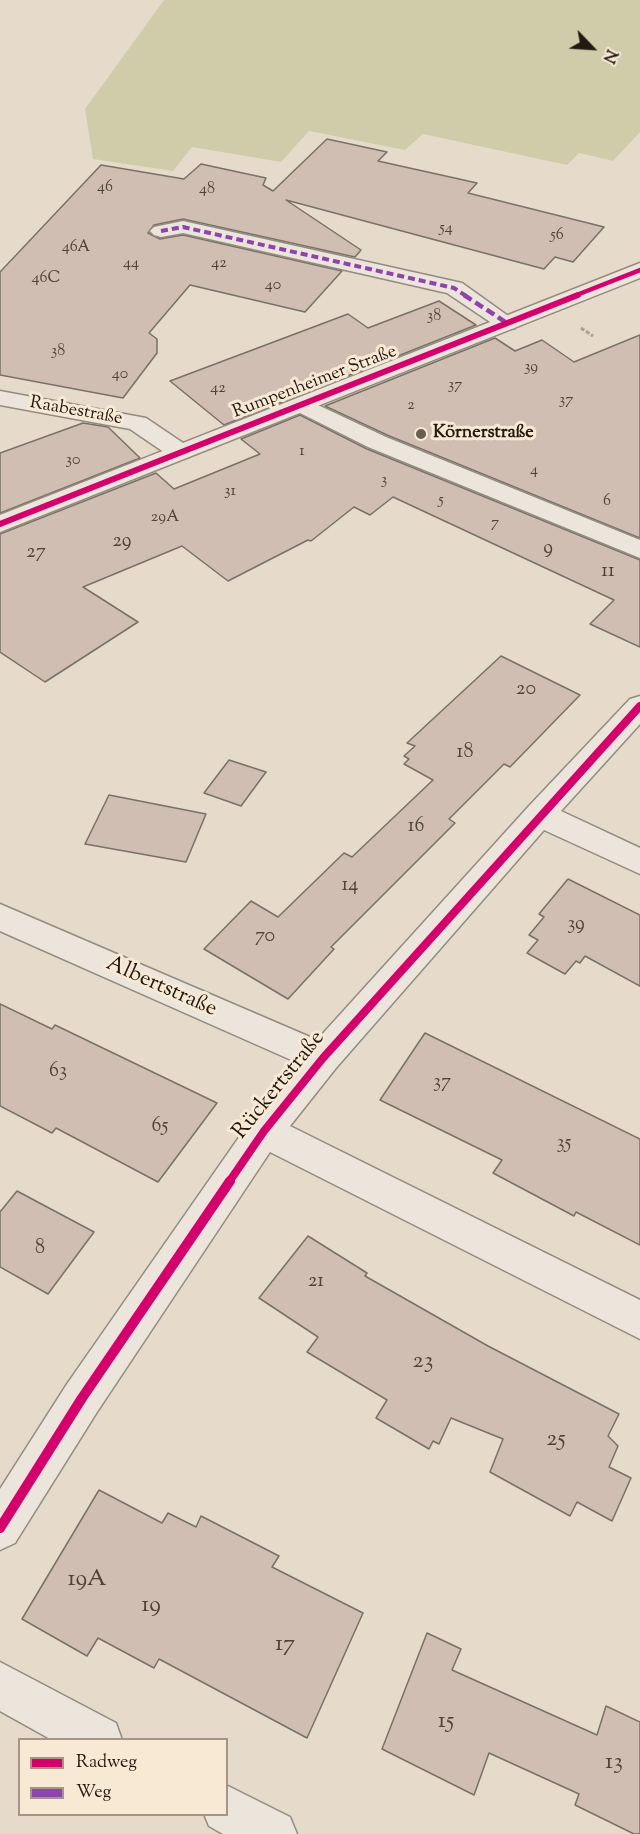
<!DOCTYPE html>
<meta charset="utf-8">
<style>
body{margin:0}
#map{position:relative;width:640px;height:1834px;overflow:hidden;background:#e6dbca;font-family:"Sorts Mill Goudy",serif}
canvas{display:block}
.legend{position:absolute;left:18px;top:1738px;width:210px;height:78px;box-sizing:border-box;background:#f7e9d4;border:2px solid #a39686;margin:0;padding:8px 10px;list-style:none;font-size:18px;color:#241910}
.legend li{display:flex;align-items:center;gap:12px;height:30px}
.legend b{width:30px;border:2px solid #a39686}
.north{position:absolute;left:562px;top:18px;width:60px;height:60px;-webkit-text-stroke:4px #f7e9d4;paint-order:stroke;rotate:115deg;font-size:16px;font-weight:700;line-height:24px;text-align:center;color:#241910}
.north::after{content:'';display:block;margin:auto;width:21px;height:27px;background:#241910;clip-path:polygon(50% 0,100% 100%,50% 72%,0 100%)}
</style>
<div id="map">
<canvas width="640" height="1834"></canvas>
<ul class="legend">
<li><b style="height:8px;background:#d6006c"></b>Radweg</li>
<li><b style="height:8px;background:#8e44ad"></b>Weg</li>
</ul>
<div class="north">N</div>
</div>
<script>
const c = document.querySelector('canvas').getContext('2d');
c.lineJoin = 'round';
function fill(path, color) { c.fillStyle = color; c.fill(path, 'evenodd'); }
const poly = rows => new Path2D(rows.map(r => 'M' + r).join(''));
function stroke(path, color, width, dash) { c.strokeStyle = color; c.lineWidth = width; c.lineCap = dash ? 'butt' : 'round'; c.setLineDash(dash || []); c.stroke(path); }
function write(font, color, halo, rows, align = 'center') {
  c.font = font + ' "Sorts Mill Goudy",serif'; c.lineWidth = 6; c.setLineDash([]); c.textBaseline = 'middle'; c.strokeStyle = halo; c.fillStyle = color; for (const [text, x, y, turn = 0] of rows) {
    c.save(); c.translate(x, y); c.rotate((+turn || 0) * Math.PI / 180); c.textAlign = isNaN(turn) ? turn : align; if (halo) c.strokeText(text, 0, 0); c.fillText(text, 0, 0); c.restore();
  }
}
fill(poly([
 [164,0,640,0,640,132,613,161,579,153,567,165,423,134,405,150,309,131,281,162,192,147,173,171,93,159,85,109]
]), '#d0ccaa');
const building = poly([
 [327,139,387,152,378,161,477,183,468,193,604,227,573,262,555,257,544,269,286,200,361,250,355,257,183,219,154,225,148,233,160,239,183,235,342,271,305,312,190,285,149,333,157,339,157,353,123,398,0,375,0,272,101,165,184,179,201,164,266,178,263,185,273,191,327,139],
 [439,301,476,325,224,425,170,381,348,314,368,328,439,301],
 [640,335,640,538,387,435,325,406,495,338,515,351,542,340,574,362,640,335],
 [300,415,367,449,640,560,640,647,590,624,614,600,393,497,370,515,354,507,311,541,308,540,228,581,182,546,83,587,138,622,45,682,0,652,0,534,156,473,174,489,260,454,241,439,300,415],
 [83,423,108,427,140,458,0,513,0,453,83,423],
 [501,656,580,695,510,767,504,764,449,819,455,823,331,947,334,949,288,999,204,949,251,901,278,917,344,853,352,857,433,780,404,764,409,759,404,756,415,746,407,743,501,656],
 [229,760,266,772,241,806,204,793,229,760],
 [109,795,206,814,186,862,85,844,109,795],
 [568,879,640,915,640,986,585,956,580,963,576,961,565,974,527,953,538,940,529,935,544,917,539,914,568,879],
 [0,1004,52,1029,55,1025,217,1103,158,1182,56,1128,52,1133,0,1106,0,1004],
 [425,1033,640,1139,640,1245,576,1212,574,1216,493,1173,502,1160,380,1100,425,1033],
 [17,1191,94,1232,48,1294,0,1267,0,1212,17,1191],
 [308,1236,367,1273,365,1276,488,1346,619,1414,608,1436,618,1446,609,1467,631,1478,612,1521,577,1502,570,1516,490,1472,503,1439,451,1418,439,1444,433,1441,429,1449,376,1418,387,1400,307,1352,318,1337,259,1298,308,1236],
 [99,1490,162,1523,168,1513,196,1527,201,1516,279,1556,272,1567,363,1613,307,1738,159,1659,154,1668,98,1638,87,1656,22,1619,99,1490],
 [427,1633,461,1649,452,1670,597,1735,606,1706,640,1722,640,1834,634,1834,575,1805,579,1794,489,1753,474,1795,382,1749,427,1633]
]);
fill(building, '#d1beb3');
stroke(building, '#777167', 1.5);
const minor = poly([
 [183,221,462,283,518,323,515,328,507,330,499,328,447,293,183,233,161,237,154,235,150,231,154,227,183,221],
 [0,391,146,418,189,447,192,452,189,457,180,459,171,457,130,429,0,405,0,391],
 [303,398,386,437,640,540,640,558,368,447,294,410,291,405,294,400,303,398],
 [640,696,640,724,561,811,640,848,640,874,544,830,336,1068,290,1126,640,1300,640,1339,270,1152,97,1412,15,1543,0,1550,0,1489,67,1384,251,1120,298,1063,0,931,0,904,317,1040,529,806,630,699,640,696],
 [0,1662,116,1723,122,1740,52,1740,0,1711,0,1662],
 [226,1785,290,1817,297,1834,223,1834,209,1826,204,1814,226,1814,226,1785]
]);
const tertiary = poly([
 [640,263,640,278,0,532,0,515,640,263]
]);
stroke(minor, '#938b80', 3);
stroke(tertiary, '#938b80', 3);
stroke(poly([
 [581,328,593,336]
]), '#a5a098', 3, [4, 2]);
fill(minor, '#ebe5dc');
fill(tertiary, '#ebe5dc');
stroke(poly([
 [161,231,183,227,454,288,466,296]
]), '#8e44ad', 4, [7, 4]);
stroke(poly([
 [464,295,507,323]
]), '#8e44ad', 4.5, [9, 4.5]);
stroke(poly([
 [574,296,640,270]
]), '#d6006c', 4.5);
stroke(poly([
 [0,524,578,295]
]), '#d6006c', 6);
stroke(poly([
 [229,1182,264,1131,323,1058,640,706]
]), '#d6006c', 8);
stroke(poly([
 [0,1528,82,1398,230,1181]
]), '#d6006c', 10);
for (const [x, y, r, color] of [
 [421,434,6,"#685d51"]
]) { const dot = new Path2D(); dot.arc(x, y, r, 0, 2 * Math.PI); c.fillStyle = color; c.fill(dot); stroke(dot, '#f7e9d4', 2); }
write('16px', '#4f4239', null, [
 ["46",105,188],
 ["48",207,190],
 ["54",446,229],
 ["56",557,236],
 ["46A",76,248],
 ["44",131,264],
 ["42",219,264],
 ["46C",46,279],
 ["40",273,286],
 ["38",434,317],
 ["38",58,352],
 ["39",531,368],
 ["40",120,375],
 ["37",455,386],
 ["42",218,389],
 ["37",566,401],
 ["2",411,406],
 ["1",302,452],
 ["30",73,461],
 ["4",534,471],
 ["3",384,481],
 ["31",230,492],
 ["5",441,501],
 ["6",607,502],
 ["29A",165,518],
 ["7",495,524]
]);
write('18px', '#241910', '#f7e9d4', [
 ["Rumpenheimer Straße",315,383,-21],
 ["Raabestraße",76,412,10]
]);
write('bold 18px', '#241910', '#f7e9d4', [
 ["Körnerstraße",433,434]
], 'left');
write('20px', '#4f4239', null, [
 ["29",122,543],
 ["9",548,550],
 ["27",36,554],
 ["11",608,573],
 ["20",526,691],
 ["18",465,754],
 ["16",416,828],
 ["14",350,887],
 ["39",576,926],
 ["70",265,938],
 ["63",58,1073],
 ["37",442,1084],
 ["65",160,1128],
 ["35",564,1145],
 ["8",40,1250],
 ["21",316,1283]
]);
write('22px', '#241910', '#f7e9d4', [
 ["Albertstraße",161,988,24],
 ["Rückertstraße",280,1086,-51]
]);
write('24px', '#4f4239', null, [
 ["23",423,1363],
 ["25",556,1441],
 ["19A",87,1581],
 ["19",151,1607],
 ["17",285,1646],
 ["15",446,1723],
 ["13",614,1764]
]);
</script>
